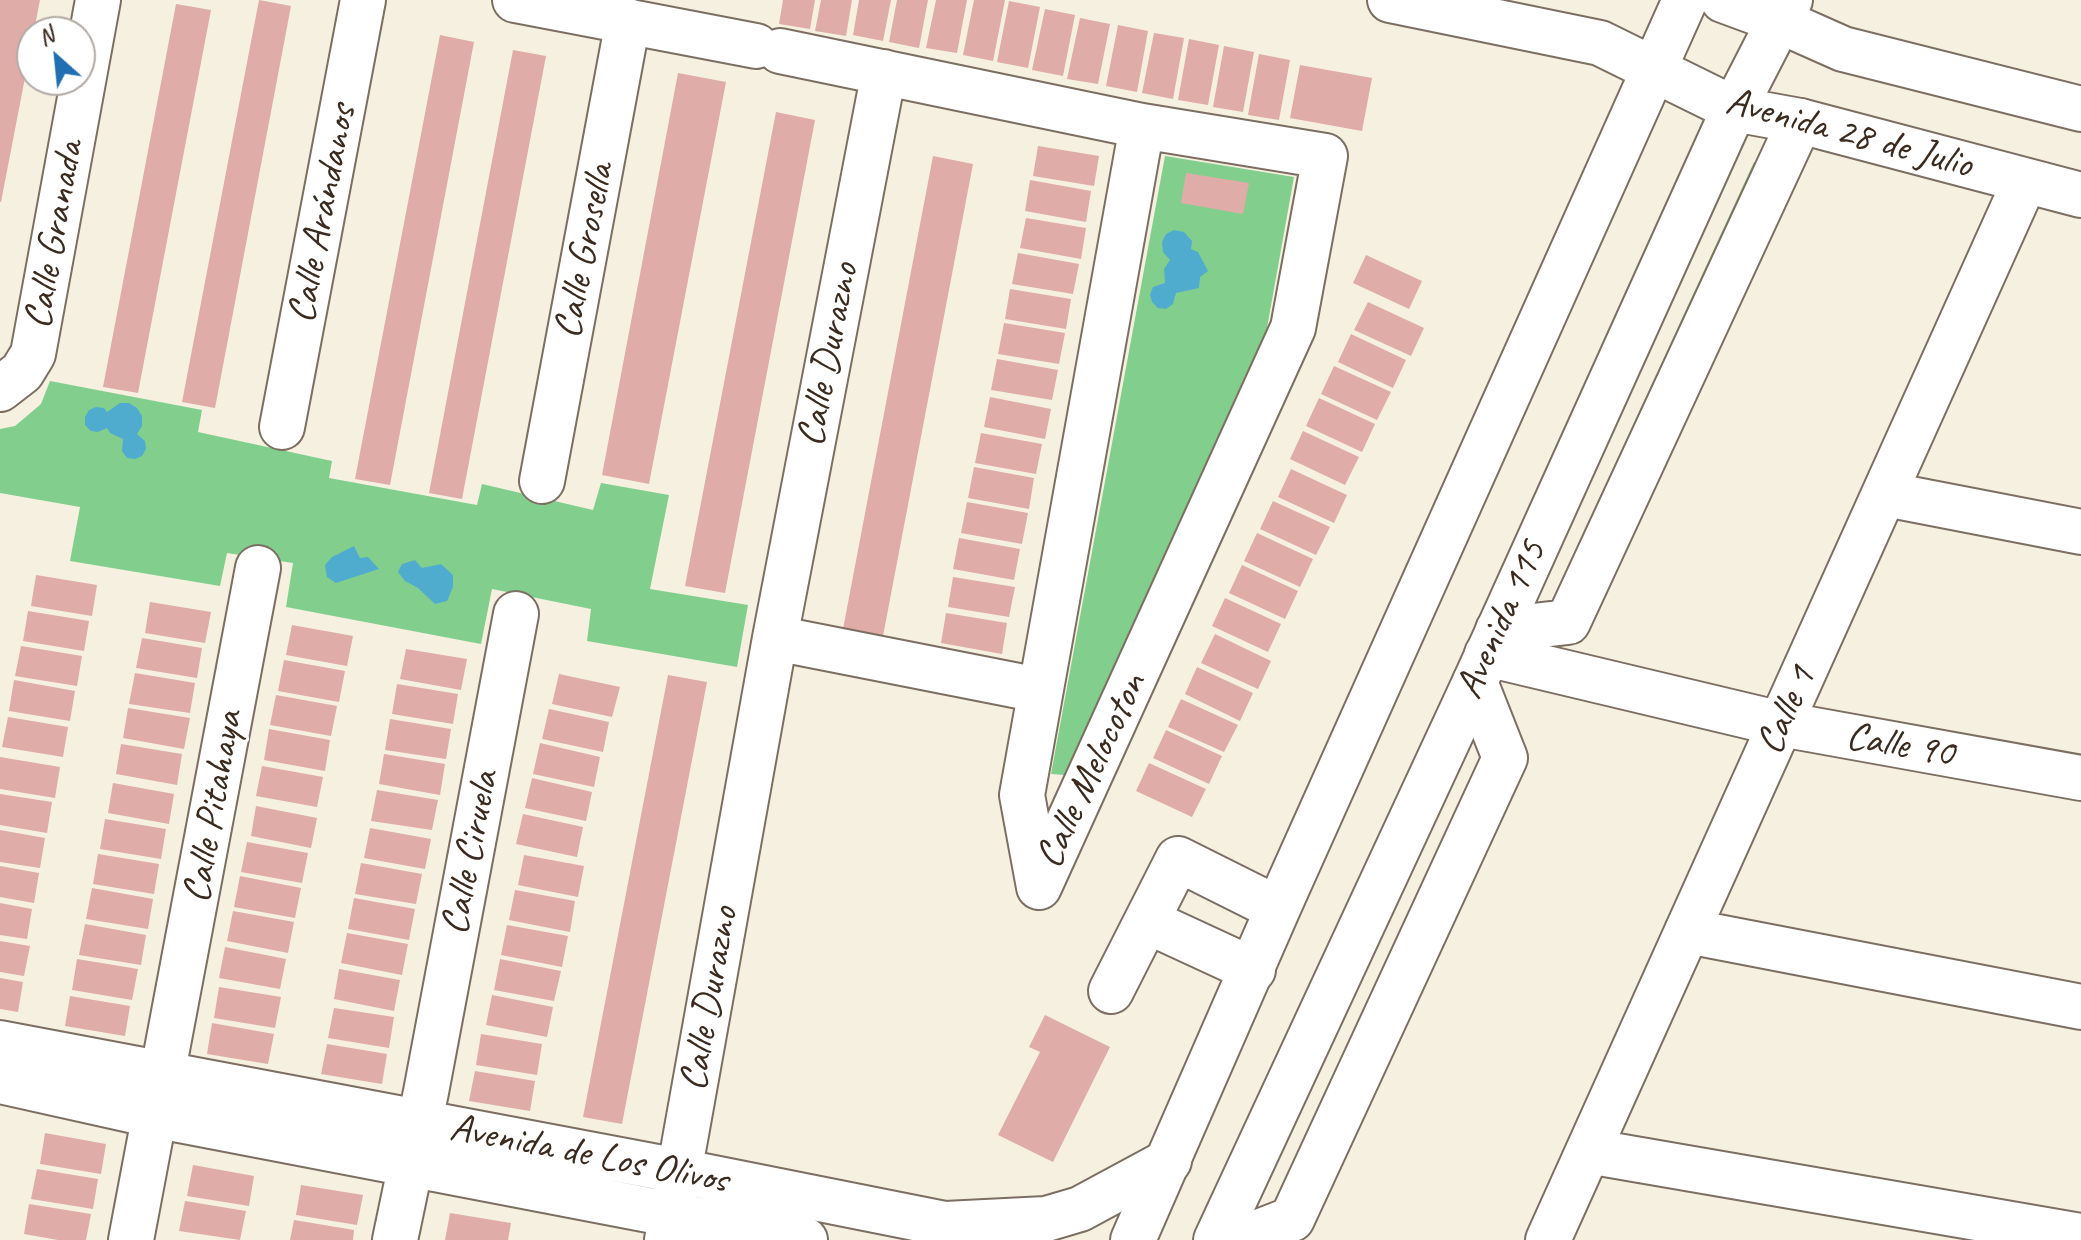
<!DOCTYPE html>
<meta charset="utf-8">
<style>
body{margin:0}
#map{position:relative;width:2081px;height:1240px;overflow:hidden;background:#f6f0e0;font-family:Caveat,sans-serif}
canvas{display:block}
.north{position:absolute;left:16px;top:16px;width:80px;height:80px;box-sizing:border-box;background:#fff;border:2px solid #b1aaa5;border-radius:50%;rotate:333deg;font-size:22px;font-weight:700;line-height:32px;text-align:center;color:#3b2a1e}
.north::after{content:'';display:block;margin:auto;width:28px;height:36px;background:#1f6fb2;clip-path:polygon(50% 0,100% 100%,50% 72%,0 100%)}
</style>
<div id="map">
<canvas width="2081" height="1240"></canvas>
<div class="north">N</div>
</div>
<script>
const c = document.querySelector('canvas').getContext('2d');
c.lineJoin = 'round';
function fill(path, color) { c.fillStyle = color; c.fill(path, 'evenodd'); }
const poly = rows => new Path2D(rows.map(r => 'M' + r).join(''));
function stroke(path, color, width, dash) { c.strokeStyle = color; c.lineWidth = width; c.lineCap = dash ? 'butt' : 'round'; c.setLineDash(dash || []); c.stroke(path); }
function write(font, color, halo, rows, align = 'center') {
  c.font = font + ' Caveat,sans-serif'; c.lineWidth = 6; c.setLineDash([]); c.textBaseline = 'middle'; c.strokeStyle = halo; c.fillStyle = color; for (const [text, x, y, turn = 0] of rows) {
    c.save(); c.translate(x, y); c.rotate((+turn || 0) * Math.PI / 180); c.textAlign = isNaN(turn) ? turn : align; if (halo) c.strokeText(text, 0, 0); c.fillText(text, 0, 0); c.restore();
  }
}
fill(poly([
 [1165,156,1294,177,1267,328,1064,775,1051,774],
 [1754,162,1759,164,1556,611,1545,616],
 [50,381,202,410,198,432,332,461,329,478,477,505,482,484,593,510,601,483,669,495,650,589,748,605,737,667,587,641,591,609,492,589,481,644,286,607,293,563,227,553,220,586,70,561,80,507,0,493,0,429,15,426,41,404]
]), '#82cf8d');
fill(poly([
 [1174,230,1184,232,1192,241,1191,249,1198,252,1208,271,1200,277,1199,288,1176,293,1173,304,1166,309,1158,308,1152,302,1150,295,1153,287,1165,283,1164,269,1170,260,1163,252,1162,242,1166,234],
 [120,403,129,403,137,408,142,416,142,426,137,434,145,441,146,449,142,456,135,459,127,458,122,451,123,439,110,433,107,428,98,432,91,431,85,425,85,417,89,410,96,407,104,408,107,412],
 [354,546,360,558,368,557,379,569,336,583,327,577,325,565,332,557],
 [415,560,422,568,441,564,453,575,453,587,447,601,435,604,418,588,405,581,398,572,402,564]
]), '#50acce');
fill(poly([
 [0,0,40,0,1,202,0,202],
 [259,0,291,6,215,408,182,402],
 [783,0,815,0,810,29,779,24],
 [821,0,852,0,846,36,815,31],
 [859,0,891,0,883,41,853,35],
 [897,0,928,0,919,48,889,42],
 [936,0,967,0,957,53,926,48],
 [974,0,1005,0,993,61,963,55],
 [1009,1,1040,7,1028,68,997,62],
 [176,4,211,10,138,393,103,387],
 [1045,9,1075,15,1063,76,1032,70],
 [1080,18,1110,24,1098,84,1067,79],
 [1118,25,1148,31,1137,92,1106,86],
 [1154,33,1184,38,1173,99,1142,93],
 [440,35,474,42,390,485,355,479],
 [1189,39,1219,45,1208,105,1178,100],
 [1224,46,1254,52,1243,112,1213,107],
 [513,50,546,56,462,499,429,493],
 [1259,54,1290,60,1279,120,1248,115],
 [1300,65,1372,78,1362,131,1290,118],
 [678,73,726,82,649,484,602,475],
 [776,112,815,120,725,593,685,586],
 [1038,146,1099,156,1094,186,1033,176],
 [933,156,973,164,883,636,843,629],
 [1186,173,1249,183,1243,214,1181,203],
 [1030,180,1091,191,1086,222,1025,211],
 [1026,218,1086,228,1081,259,1020,248],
 [1018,253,1079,264,1073,294,1012,284],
 [1366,255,1422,281,1409,309,1353,283],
 [1010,289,1071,299,1066,329,1005,319],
 [1368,302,1424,328,1411,356,1354,330],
 [1004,323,1065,333,1059,364,998,354],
 [1351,334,1406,360,1393,388,1338,362],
 [997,359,1058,370,1052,400,991,390],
 [1334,366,1391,392,1377,420,1321,394],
 [990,397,1051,409,1045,439,984,427],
 [1319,398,1375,424,1362,452,1306,426],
 [1303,431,1359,457,1345,485,1290,459],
 [981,433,1042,444,1036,474,975,463],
 [974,467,1034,478,1029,509,968,498],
 [1291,469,1347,495,1334,523,1278,497],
 [1273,501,1330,527,1316,555,1260,529],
 [967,502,1028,513,1022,544,961,533],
 [1257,533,1313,559,1300,587,1244,561],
 [959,538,1020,549,1014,580,953,569],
 [1242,565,1298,591,1285,619,1229,593],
 [36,575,97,585,92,616,31,606],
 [953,577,1015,587,1009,617,948,607],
 [1225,598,1281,624,1268,652,1212,626],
 [150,602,211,612,205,643,145,633],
 [28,611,89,621,84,651,23,641],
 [946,613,1007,623,1002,654,941,643],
 [292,625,353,636,347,666,286,655],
 [1215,634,1271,661,1258,689,1201,663],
 [142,638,202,648,197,678,136,668],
 [21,646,82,656,77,686,15,676],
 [406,649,467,659,461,690,400,679],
 [284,660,345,671,339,702,278,691],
 [1197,667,1253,693,1240,721,1185,694],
 [135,673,195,683,190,713,129,704],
 [559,674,620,687,612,717,552,704],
 [668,675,707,682,622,1124,583,1117],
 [14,680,75,691,70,721,9,711],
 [397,684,458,694,453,724,392,714],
 [276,695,337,706,331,736,270,725],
 [1181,699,1238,725,1224,752,1168,727],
 [128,708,190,718,184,749,123,738],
 [549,709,609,722,603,752,542,739],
 [8,717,68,727,63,757,2,747],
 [390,719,451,729,446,759,385,750],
 [269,729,330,740,325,771,264,760],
 [1166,730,1222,756,1209,784,1153,758],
 [540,743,600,757,594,787,533,774],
 [121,744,182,754,177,785,116,774],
 [384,754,445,764,440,795,379,784],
 [0,757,60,767,55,798,0,789],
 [1149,763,1206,789,1192,817,1136,791],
 [262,766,323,777,317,807,256,796],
 [532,778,592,792,586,821,525,808],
 [113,783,174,794,169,824,108,813],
 [377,790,438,800,432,830,371,821],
 [0,794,52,802,47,833,0,825],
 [256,806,317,818,311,848,251,836],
 [523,814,583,827,577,857,516,844],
 [105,819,166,829,161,859,100,849],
 [370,828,431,839,425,869,364,858],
 [0,830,45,838,40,868,0,862],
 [247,842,308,853,302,883,241,872],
 [98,854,159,864,154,894,93,884],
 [524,855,584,866,578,897,518,885],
 [361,863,422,874,416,904,355,894],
 [0,866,39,873,34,903,0,897],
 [240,876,301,888,295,918,234,907],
 [92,888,153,899,148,929,86,919],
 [515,890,575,901,570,932,509,920],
 [354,898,415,909,409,940,348,929],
 [0,903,32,909,27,939,0,935],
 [233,911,294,922,288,953,227,941],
 [85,924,146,935,141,965,79,955],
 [507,925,568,936,562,967,501,955],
 [347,933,408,944,402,975,341,963],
 [0,941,30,946,24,976,0,972],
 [225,947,286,959,280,989,219,978],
 [77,959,138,969,132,1000,72,990],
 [500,959,561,971,554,1001,494,990],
 [339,969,400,980,394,1011,334,999],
 [0,978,23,982,18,1012,0,1009],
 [219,987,281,997,275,1028,214,1018],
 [492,995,553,1007,547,1037,486,1025],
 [70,996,130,1006,125,1036,65,1026],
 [334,1008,394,1017,389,1048,328,1038],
 [1045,1015,1110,1047,1053,1162,998,1135,1040,1052,1029,1047],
 [212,1023,274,1034,268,1064,207,1054],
 [481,1034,542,1044,537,1075,476,1065],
 [327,1044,387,1054,382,1084,321,1074],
 [475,1071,535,1081,530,1111,469,1101],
 [45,1133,106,1144,101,1174,40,1164],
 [193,1165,254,1176,249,1206,187,1196],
 [37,1169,98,1179,93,1209,31,1199],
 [301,1185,363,1195,357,1225,296,1215],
 [185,1201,246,1211,240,1240,179,1231],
 [29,1204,91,1214,86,1240,58,1240,24,1234],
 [450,1213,511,1223,508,1240,445,1240],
 [294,1220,354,1230,353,1240,290,1240]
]), '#dfaca8');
const minor = poly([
 [515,0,756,46],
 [780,51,1142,126,1325,156,1293,328,1039,887],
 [0,389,22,372,33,354,98,0],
 [282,427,363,0],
 [542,481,628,21],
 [1885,494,2081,532],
 [1498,630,1568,622,1800,121],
 [775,638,1039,690],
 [1487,654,1781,724,2081,778],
 [1039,887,1022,795,1142,126],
 [1147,921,1253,970],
 [1687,931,2081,1007],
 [1111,991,1178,859,1270,905],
 [0,1043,679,1171,945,1224,1046,1219,1080,1209,1169,1161],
 [0,1081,153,1115,805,1240],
 [1588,1151,2081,1236],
 [131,1240,258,568],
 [395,1240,426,1092,516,614],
 [667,1240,775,638,884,72],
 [1238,1240,1292,1219,1505,758,1475,682],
 [1548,1240,2025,181]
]);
const major = poly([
 [1390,0,1600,43,1734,109,1800,121,2081,195],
 [1723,0,1780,21,1843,49,2081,109],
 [1133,1240,1279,906,1685,0],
 [1216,1240,1475,682,1734,109,1790,0]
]);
stroke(minor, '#7c6f62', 48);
stroke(major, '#7c6f62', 48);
stroke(minor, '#fff', 44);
stroke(major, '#fff', 44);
write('40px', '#3b2a1e', '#fff', [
 ["Avenida 28 de Julio",1849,134,15],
 ["Calle Arándanos",323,214,-79],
 ["Calle Granada",55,235,-80],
 ["Calle Grosella",585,251,-79],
 ["Calle Durazno",829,355,-79],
 ["Avenida 115",1502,620,-66],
 ["Calle 1",1787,711,-66],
 ["Calle 90",1900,746,10],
 ["Calle Melocoton",1092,771,-65],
 ["Calle Pitahaya",214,807,-80],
 ["Calle Ciruela",471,853,-79],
 ["Calle Durazno",710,999,-80],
 ["Avenida de Los Olivos",589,1155,11]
]);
</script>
